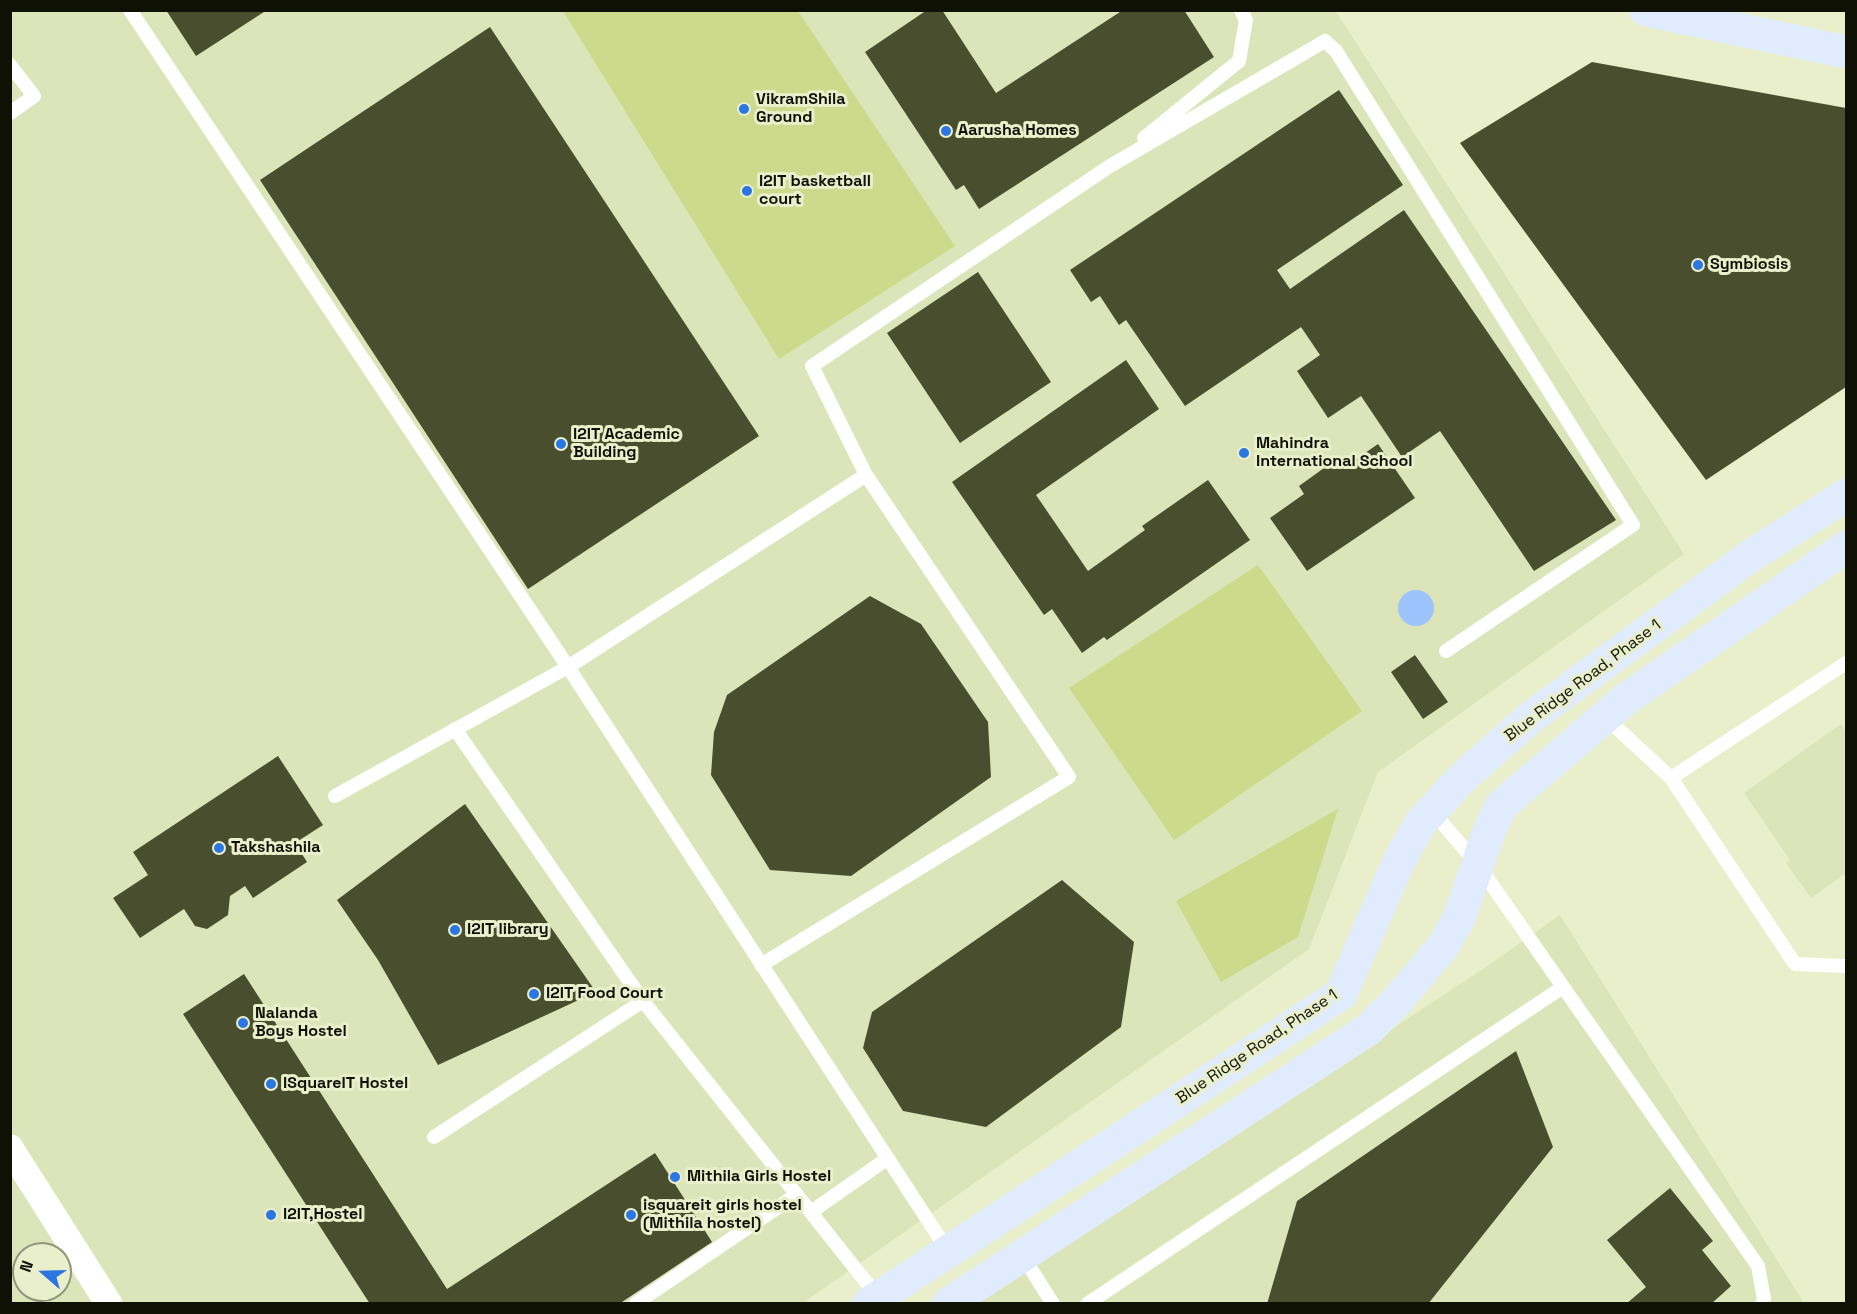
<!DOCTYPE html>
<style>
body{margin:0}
#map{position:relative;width:1857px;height:1314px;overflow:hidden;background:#e8efca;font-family:"Space Grotesk",sans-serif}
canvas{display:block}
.frame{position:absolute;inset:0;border:12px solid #0f1105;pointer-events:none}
.north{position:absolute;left:12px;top:1242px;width:60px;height:60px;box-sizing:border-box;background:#e8efca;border:2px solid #91967b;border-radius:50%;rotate:290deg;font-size:16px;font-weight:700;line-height:24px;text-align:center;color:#0f1105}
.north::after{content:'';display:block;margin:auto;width:21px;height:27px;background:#2b76e2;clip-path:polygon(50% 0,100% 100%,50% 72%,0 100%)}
</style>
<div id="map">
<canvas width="1857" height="1314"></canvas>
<div class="frame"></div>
<div class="north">N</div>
</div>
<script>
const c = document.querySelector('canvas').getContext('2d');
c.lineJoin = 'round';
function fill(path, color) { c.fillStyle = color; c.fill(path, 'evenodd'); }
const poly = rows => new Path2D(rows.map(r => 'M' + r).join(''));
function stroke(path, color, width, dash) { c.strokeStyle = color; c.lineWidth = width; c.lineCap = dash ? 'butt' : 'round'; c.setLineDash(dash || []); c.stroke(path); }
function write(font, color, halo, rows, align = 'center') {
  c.font = font + ' "Space Grotesk",sans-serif'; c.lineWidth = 6; c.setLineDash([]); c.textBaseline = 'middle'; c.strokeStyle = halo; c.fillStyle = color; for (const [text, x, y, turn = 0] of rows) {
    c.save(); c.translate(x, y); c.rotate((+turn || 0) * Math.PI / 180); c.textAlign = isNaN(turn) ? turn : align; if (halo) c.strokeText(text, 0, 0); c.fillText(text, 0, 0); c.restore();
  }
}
fill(poly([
 [1325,10,1337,13,1684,554,1378,772,1309,949,803,1303,11,1303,11,11],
 [24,1254,60,1254,60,1290,24,1290],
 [1841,724,1846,732,1846,873,1811,898,1786,863,1790,860,1744,793],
 [1560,915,1804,1303,974,1304,1483,969]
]), '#dce5b9');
fill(poly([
 [563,11,798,11,955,246,779,359],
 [1258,565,1362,711,1174,840,1069,688],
 [1338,809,1298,937,1221,982,1176,901]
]), '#cdda8b');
fill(poly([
 '1398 608a18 18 0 1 1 36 0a18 18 0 1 1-36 0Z'
]), '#9dc3fd');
fill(poly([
 [166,10,267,10,196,56],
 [927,10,942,10,996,93,1123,10,1184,10,1214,57,979,209,964,185,956,190,865,52],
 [490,27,759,436,528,589,260,180],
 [1592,62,1846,108,1846,387,1706,480,1460,143],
 [1339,90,1403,185,1277,270,1290,289,1404,210,1616,520,1534,571,1440,431,1402,457,1361,396,1328,418,1297,371,1320,355,1301,327,1185,406,1126,320,1119,325,1100,296,1091,302,1070,270],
 [978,272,1051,382,960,443,887,333],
 [1126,360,1159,409,1036,495,1088,571,1145,530,1142,526,1208,480,1250,540,1107,640,1104,637,1082,653,1052,609,1044,615,952,482],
 [1378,444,1415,498,1307,571,1270,518,1304,494,1299,486,1338,458,1345,467],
 [870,596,921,624,988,722,991,777,851,876,770,870,711,775,714,732,727,695],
 [1415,655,1448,702,1423,719,1391,672],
 [278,756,323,825,295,843,307,862,253,898,245,886,230,896,228,915,207,929,195,926,184,909,140,938,113,898,148,875,133,852],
 [465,804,596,992,438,1065,378,960,337,900],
 [1062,880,1134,942,1121,1027,986,1127,903,1111,863,1048,872,1012],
 [244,974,447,1289,655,1153,712,1242,619,1304,370,1304,183,1014],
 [1516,1051,1553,1147,1428,1304,1267,1304,1297,1201],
 [1670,1188,1713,1241,1702,1250,1731,1286,1711,1304,1626,1304,1646,1287,1607,1240]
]), '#494e2f');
stroke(poly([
 [130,10,568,667,866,475],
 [10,65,34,96,10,113],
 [1144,138,1239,61,1246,20,1241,10],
 [1604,716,1671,778,1795,964,1846,966],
 [455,729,643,1001],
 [1671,778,1846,663],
 [335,796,568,667,948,1251],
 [1432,811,1478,865,1758,1266,1764,1299,1762,1304],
 [761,965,1069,777,866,475,812,366,1110,166,1325,41,1336,51,1633,525,1446,651],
 [434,1137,643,1001,878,1297],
 [811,1212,888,1158],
 [1022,1255,1053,1304],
 [635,1304,796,1195],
 [1087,1304,1563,987]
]), '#fff', 14);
stroke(poly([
 [10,1148,109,1304]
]), '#fff', 27);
stroke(poly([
 [1646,10,1846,52],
 [868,1304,1341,994,1398,863,1420,824,1460,780,1531,717,1749,557,1846,495],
 [948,1304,1369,1029,1396,1002,1444,945,1459,918,1490,829,1502,805,1626,699,1846,547]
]), '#e0ecfe', 33);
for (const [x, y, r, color] of [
 [744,109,6,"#2b76e2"],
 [946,131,6,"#2b76e2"],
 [747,191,6,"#2b76e2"],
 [1698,265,6,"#2b76e2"],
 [561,444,6,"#2b76e2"],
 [1244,453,6,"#2b76e2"],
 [219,848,6,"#2b76e2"],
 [455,930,6,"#2b76e2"],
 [534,994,6,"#2b76e2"],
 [243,1023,6,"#2b76e2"],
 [271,1084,6,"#2b76e2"],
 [675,1177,6,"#2b76e2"],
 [271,1215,6,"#2b76e2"],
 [631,1215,6,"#2b76e2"]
]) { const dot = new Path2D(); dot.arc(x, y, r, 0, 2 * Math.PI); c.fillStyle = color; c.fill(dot); stroke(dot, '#e8efca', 2); }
write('bold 16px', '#0f1105', '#e8efca', [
 ["VikramShila",756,100],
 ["Ground",756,118],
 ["Aarusha Homes",958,131],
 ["I2IT basketball",759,182],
 ["court",759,200],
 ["Symbiosis",1710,265],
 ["I2IT Academic",573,435],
 ["Building",573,453],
 ["Mahindra",1256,444],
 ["International School",1256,462],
 ["Takshashila",231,848],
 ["I2IT library",467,930],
 ["I2IT Food Court",546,994],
 ["Nalanda",255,1014],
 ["Boys Hostel",255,1032],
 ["ISquareIT Hostel",283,1084],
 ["Mithila Girls Hostel",687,1177],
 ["isquareit girls hostel",643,1206],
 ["(Mithila hostel)",643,1224],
 ["I2IT,Hostel",283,1215]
], 'left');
write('16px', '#0f1105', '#e8efca', [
 ["Blue Ridge Road, Phase 1",1583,681,-37],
 ["Blue Ridge Road, Phase 1",1257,1047,-34]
]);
</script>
